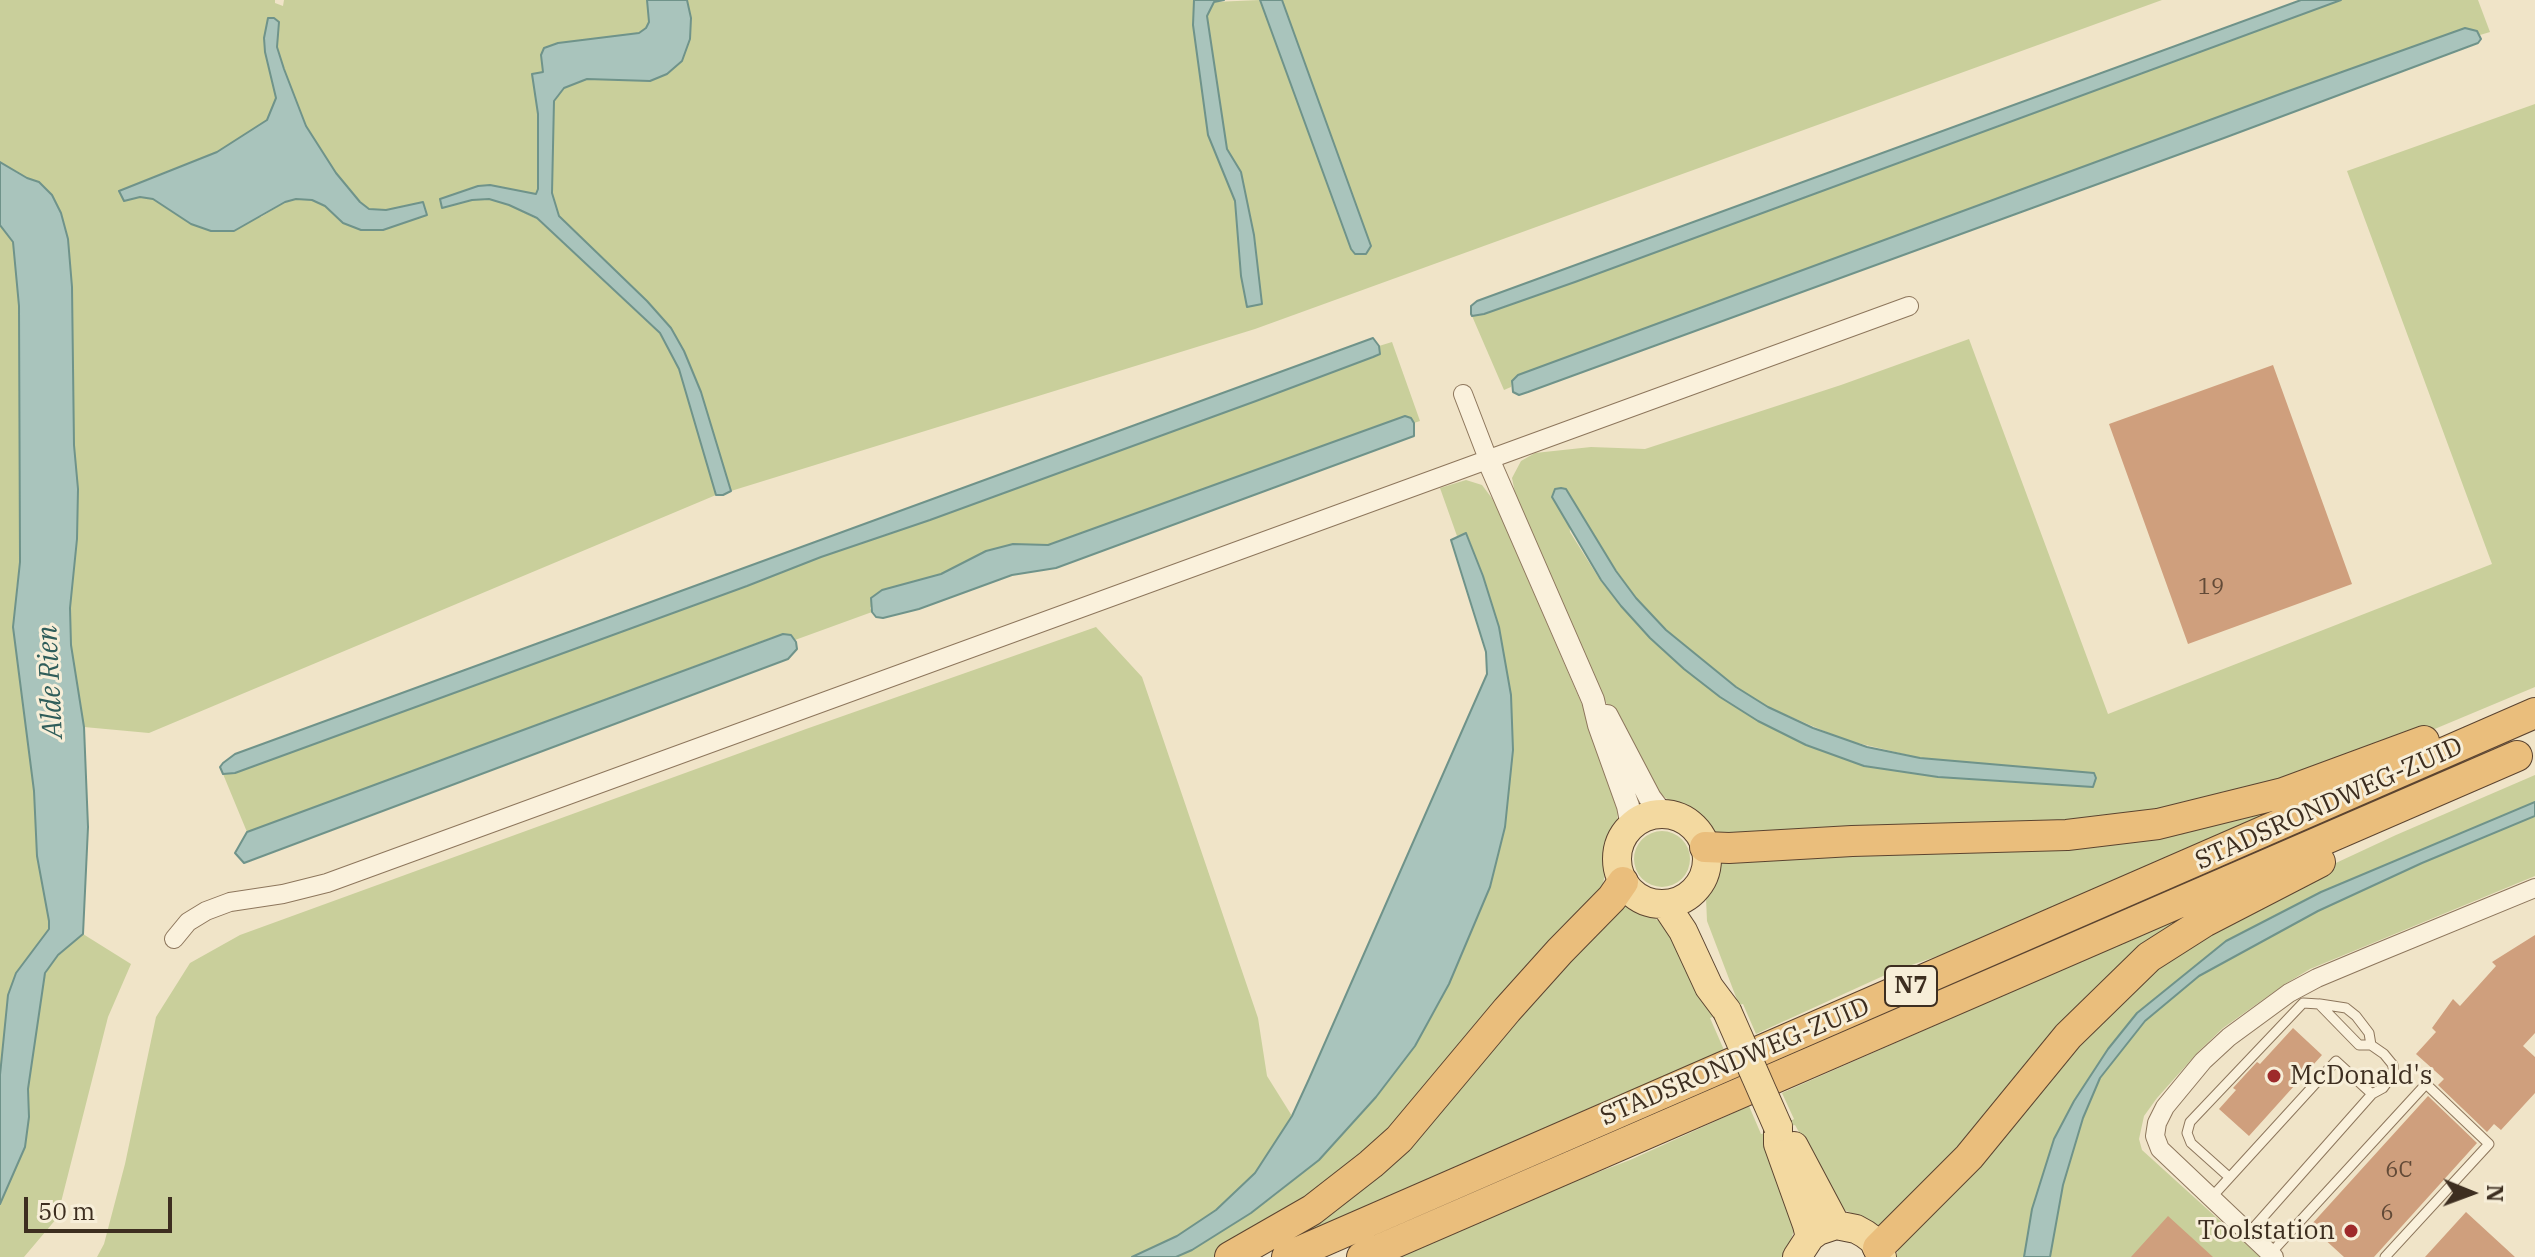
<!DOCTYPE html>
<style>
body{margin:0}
#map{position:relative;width:2535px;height:1257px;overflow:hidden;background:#f0e4c8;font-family:"IBM Plex Serif",serif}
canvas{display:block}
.north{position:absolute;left:2431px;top:1153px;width:80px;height:80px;-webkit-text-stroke:6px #f7eed8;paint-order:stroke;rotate:91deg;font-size:22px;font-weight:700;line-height:32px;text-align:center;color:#3d2e20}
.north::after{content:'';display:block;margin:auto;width:28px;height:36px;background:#3d2e20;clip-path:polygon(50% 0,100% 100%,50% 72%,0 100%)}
.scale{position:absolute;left:24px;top:1197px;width:148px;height:36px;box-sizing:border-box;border:4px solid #3d2e20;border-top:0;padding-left:10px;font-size:24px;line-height:28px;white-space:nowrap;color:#3d2e20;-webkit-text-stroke:6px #f7eed8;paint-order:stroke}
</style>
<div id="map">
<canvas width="2535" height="1257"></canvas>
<div class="north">N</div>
<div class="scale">50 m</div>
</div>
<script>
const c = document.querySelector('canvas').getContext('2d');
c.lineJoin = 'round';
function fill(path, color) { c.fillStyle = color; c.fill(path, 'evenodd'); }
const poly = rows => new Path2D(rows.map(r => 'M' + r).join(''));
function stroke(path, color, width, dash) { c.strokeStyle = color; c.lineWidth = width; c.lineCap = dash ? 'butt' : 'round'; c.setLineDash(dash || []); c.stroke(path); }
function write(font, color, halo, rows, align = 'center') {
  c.font = font + ' "IBM Plex Serif",serif'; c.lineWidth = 6; c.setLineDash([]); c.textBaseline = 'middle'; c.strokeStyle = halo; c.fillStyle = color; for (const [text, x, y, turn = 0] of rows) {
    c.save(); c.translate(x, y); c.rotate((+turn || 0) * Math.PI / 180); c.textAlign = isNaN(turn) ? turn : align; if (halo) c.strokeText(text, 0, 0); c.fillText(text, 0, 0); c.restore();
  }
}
fill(poly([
 [0,0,275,0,275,3,283,6,284,0,647,0,649,22,646,28,639,33,558,43,541,55,543,72,532,75,538,114,538,190,536,194,490,185,478,186,440,199,443,208,472,200,489,199,509,205,537,219,660,334,679,369,716,495,149,733,84,727,71,645,70,608,77,539,78,489,74,445,72,287,68,240,39,182,27,178,0,162],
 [278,22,277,47,284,69,306,126,336,173,360,202,369,209,385,210,422,202,343,223,325,206,312,200,296,199,285,202,261,217,168,208,153,199,119,192,217,152,267,120,276,98,265,52],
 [687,0,1194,0,1193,25,1208,135,1235,201,1241,276,1247,307,1262,304,1241,172,1227,149,1207,16,1214,2,1260,0,1351,249,1366,254,1371,246,1282,0,2162,0,1255,329,731,491,701,392,684,351,671,328,647,301,559,216,552,193,554,100,564,88,587,79,650,81,691,18],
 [2341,0,2478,0,2490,32,2480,35,2477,31,2465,28,2283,93,1512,381,1511,387,1504,390,1472,316,1484,314,1575,282],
 [2535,104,2535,687,2394,746,2156,816,1729,837,1714,832,1693,812,1671,802,1658,792,1603,697,1515,493,1512,478,1521,461,1535,453,1591,447,1645,449,1841,385,1969,339,2108,714,2492,564,2347,171],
 [1566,489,1594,539,1636,598,1666,630,1736,687,1768,707,1845,740,2025,783,1938,777,1864,766,1806,745,1758,721,1720,697,1684,669,1650,638,1621,606,1600,580,1570,532],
 [0,225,13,242,19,306,20,562,16,592,34,791,37,857,49,921,49,929,16,973,8,995,0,1075],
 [1392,342,1420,421,1414,423,1411,418,1405,416,1048,545,1013,544,986,551,941,574,882,590,870,608,872,612,795,640,791,635,773,637,247,832,223,774,235,773,747,586,821,557,930,520,1256,401,1373,357,1380,354,1379,346],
 [1466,480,1482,485,1494,501,1590,723,1618,813,1617,821,1607,843,1605,875,1602,887,1366,1158,1218,1257,1176,1257,1231,1226,1273,1197,1319,1160,1376,1097,1415,1046,1440,1002,1490,887,1505,827,1513,750,1511,695,1499,627,1483,576,1467,534,1457,536,1440,488],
 [1096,627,1142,677,1258,1018,1267,1076,1292,1116,1255,1173,1216,1210,1177,1236,1132,1257,97,1257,104,1244,125,1164,156,1017,190,963,240,935,806,729],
 [2535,775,2535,802,2321,892,2226,941,2137,1013,2108,1049,2032,1209,2024,1257,1896,1257,1900,1243,2127,987,2280,889,2396,835],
 [2327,789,1973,944,1894,971,1756,1034,1743,1004,1739,1005,1707,921,1706,898,1712,882,1716,856,2059,842],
 [2535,816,2535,876,2310,969,2285,984,2223,1028,2199,1051,2157,1098,2144,1116,2139,1139,2142,1150,2260,1257,2050,1257,2063,1185,2083,1118,2100,1078,2145,1021,2199,976,2318,911,2422,863],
 '1634 859a28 28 0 1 1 56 0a28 28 0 1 1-56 0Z',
 [1627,901,1664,924,1715,1016,1710,1018,1724,1050,1569,1117,1498,1152,1302,1235,1300,1227,1512,1013],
 [2185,915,2189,923,1880,1234,1861,1217,1842,1209,1795,1125,1791,1126,1789,1122,1794,1119,1782,1093],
 [83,934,131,964,108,1017,57,1218,24,1257,0,1257,0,1204,25,1147,29,1117,28,1089,42,982,51,962],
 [1749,1106,1761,1134,1766,1133,1795,1227,1789,1246,1788,1257,1397,1257,1546,1192,1630,1160]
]), '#c9cf9b');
const water = poly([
 [647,0,687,0,691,18,690,39,682,61,667,74,650,81,587,79,564,88,554,101,552,193,559,216,647,301,671,328,684,351,701,392,731,491,723,495,716,495,679,369,660,333,537,218,509,205,489,199,472,200,442,208,440,199,478,186,490,185,536,194,538,189,538,114,532,74,543,72,541,55,544,48,558,43,639,33,646,28,649,22,647,0],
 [1194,0,1224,0,1214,2,1207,16,1227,149,1241,172,1254,235,1262,304,1247,307,1241,276,1235,201,1208,135,1193,25,1194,0],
 [1260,0,1282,0,1371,246,1366,254,1355,254,1351,249,1260,0],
 [2301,0,2341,0,1575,282,1484,314,1472,316,1471,314,1471,306,1477,301,2301,0],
 [268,18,274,18,279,22,277,47,284,69,306,126,336,173,360,202,369,209,386,210,423,202,427,215,383,230,361,230,343,223,325,206,312,200,296,199,285,202,234,231,211,231,191,224,153,199,140,197,124,201,119,191,217,152,267,120,276,98,265,52,264,38,268,18],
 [2465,28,2477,31,2481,39,2478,43,2224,138,1528,392,1519,395,1513,392,1512,381,1518,375,2283,93,2465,28],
 [0,162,27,178,39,182,52,195,61,213,68,239,72,287,74,445,78,489,77,539,70,608,71,645,84,727,88,827,83,934,58,955,45,973,28,1089,29,1117,25,1147,0,1204,0,1075,8,995,16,973,49,929,49,921,37,856,34,791,13,627,20,562,19,306,13,242,0,225,0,162],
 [1373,338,1379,346,1380,354,1373,357,1256,401,930,520,821,557,747,586,235,773,223,774,220,767,223,763,235,754,1373,338],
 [1405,416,1411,418,1414,423,1414,436,1056,568,1012,575,919,609,883,618,876,617,872,612,871,598,882,590,941,574,986,551,1013,544,1048,545,1405,416],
 [1561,488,1566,489,1616,571,1636,598,1666,630,1736,687,1768,707,1813,728,1867,747,1920,758,2094,773,2096,778,2093,787,1938,777,1864,766,1806,745,1758,721,1720,697,1684,669,1650,638,1621,606,1601,580,1552,497,1555,489,1561,488],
 [1466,533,1483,576,1499,627,1511,695,1513,750,1505,827,1490,887,1449,984,1415,1046,1376,1097,1319,1160,1251,1213,1192,1250,1176,1257,1132,1257,1177,1236,1216,1210,1255,1173,1292,1116,1309,1079,1487,674,1486,652,1451,540,1466,533],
 [783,634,791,635,796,642,797,649,788,659,244,863,235,853,247,832,783,634],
 [2535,802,2535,816,2422,863,2318,911,2199,976,2145,1021,2100,1078,2083,1118,2063,1185,2050,1257,2024,1257,2032,1209,2054,1139,2074,1101,2108,1049,2137,1013,2226,941,2321,892,2535,802]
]);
fill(water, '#a9c4bc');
stroke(water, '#6f938a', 2);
fill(poly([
 [2273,365,2352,584,2188,644,2109,424],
 [2535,935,2535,1033,2523,1046,2535,1057,2535,1093,2501,1130,2494,1124,2487,1132,2438,1085,2444,1079,2416,1054,2436,1032,2432,1028,2453,999,2460,1006,2496,966,2492,962],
 [2293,1028,2322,1055,2249,1136,2219,1109,2236,1090,2233,1088,2244,1076,2257,1062,2260,1064],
 [2428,1096,2477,1143,2374,1257,2344,1257,2310,1226],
 [2466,1212,2515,1257,2425,1257],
 [2168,1216,2213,1257,2131,1257]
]), '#cf9f7d');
const service = poly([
 [2320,1004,2346,1008,2356,1016,2369,1033,2371,1045,2384,1054,2393,1065,2393,1074,2383,1088,2372,1094],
 [2229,1177,2191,1143,2187,1133,2190,1122,2303,1003,2319,1004,2359,1045,2371,1045],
 [2210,1199,2336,1061,2372,1094,2248,1234],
 [2270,1254,2426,1084,2489,1144,2385,1257]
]);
const minor = poly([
 [1463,394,1488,459],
 [174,939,188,922,206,911,230,902,283,894,327,883,1909,306],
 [2274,1257,2160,1149,2155,1136,2157,1123,2165,1107,2203,1061,2229,1037,2289,993,2317,978,2372,955,2535,888]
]);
const tertiary = poly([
 [1488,459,1593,700,1599,725,1628,806,1632,826],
 [1607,716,1650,798,1662,814]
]);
const primary = poly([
 '1617 859a45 45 0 1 1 90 0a45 45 0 1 1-90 0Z',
 [1665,904,1683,931,1709,987,1727,1011],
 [1778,1127,1778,1144,1807,1225,1810,1237],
 [1794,1146,1836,1225],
 [1797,1257,1810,1237,1818,1231,1836,1225,1856,1229,1865,1234,1873,1240,1882,1257]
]);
const trunk = poly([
 [1705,847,1729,848,1852,841,2067,835,2158,824,2283,793,2424,741],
 [1878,1248,1969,1157,2068,1036,2149,957,2204,922,2320,862],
 [1230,1257,1312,1210,1371,1164,1399,1139,1507,1010,1560,951,1612,898,1623,882],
 [1287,1257,2535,713],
 [1362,1257,2517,756]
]);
stroke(service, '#8d765c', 11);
stroke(minor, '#8d765c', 20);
stroke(tertiary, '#8d765c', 24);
stroke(primary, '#5b4430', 30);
stroke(trunk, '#5b4430', 32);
stroke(service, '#faf1dc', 9);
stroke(minor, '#faf1dc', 18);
stroke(tertiary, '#faf1dc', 22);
stroke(primary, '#f3d9a0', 28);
stroke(trunk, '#eabe7c', 30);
const primaryBridge = poly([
 [1727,1011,1778,1127]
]);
stroke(primaryBridge, '#5b4430', 30, []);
stroke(primaryBridge, '#f3d9a0', 28);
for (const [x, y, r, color] of [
 [2274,1076,8,"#9e2a2b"],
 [2351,1231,8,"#9e2a2b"]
]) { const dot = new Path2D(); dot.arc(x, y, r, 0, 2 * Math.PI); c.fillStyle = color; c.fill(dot); stroke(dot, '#f7eed8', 3); }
write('22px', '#624a37', null, [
 ["19",2211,588],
 ["6C",2399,1171],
 ["6",2387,1214]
]);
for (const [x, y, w] of [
 [1911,986,52]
]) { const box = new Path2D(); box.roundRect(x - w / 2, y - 20, w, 40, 6); c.fillStyle = '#f7eed8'; c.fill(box); stroke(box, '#3d2e20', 2); }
write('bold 24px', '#3d2e20', null, [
 ["N7",1911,986]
]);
write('26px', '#3d2e20', '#f7eed8', [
 ["STADSRONDWEG-ZUID",2329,804,-24],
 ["STADSRONDWEG-ZUID",1735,1062,-23]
]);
write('26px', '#3d2e20', '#f7eed8', [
 ["McDonald's",2290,1076],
 ["Toolstation",2335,1231,"right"]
], 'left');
write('italic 28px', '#2f5d5a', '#f7eed8', [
 ["Alde Rien",51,682,-93]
]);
</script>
